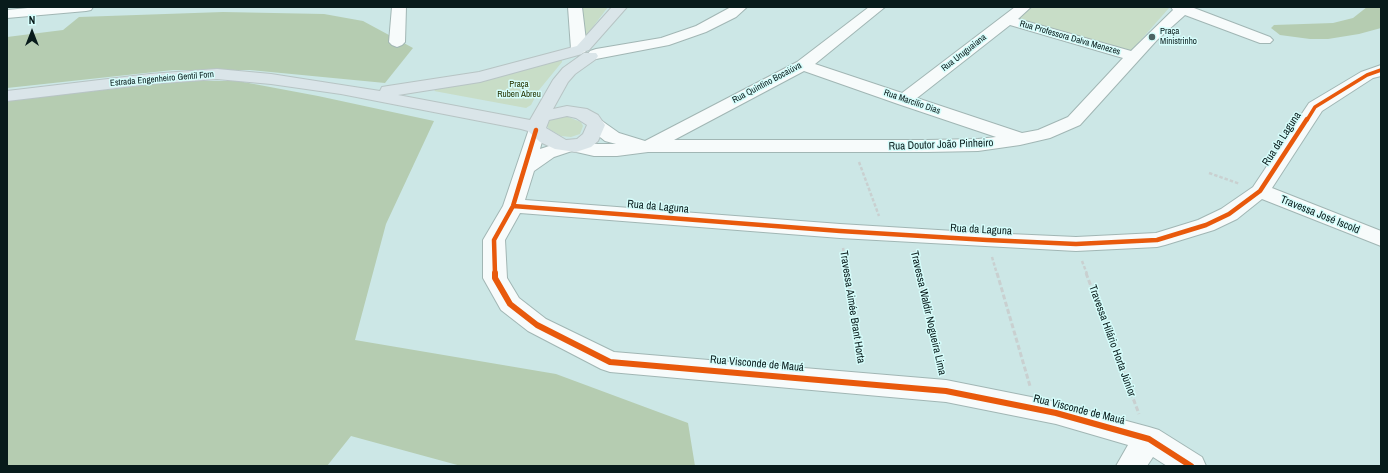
<!DOCTYPE html>
<meta charset="utf-8">
<style>
body{margin:0}
#map{position:relative;width:1388px;height:473px;overflow:hidden;background:#cce7e6;font-family:"Archivo Narrow",sans-serif}
canvas{display:block}
.frame{position:absolute;inset:0;border:8px solid #081b1b;pointer-events:none}
.north{position:absolute;left:12px;top:12px;width:40px;height:40px;-webkit-text-stroke:3px #d6fdfb;paint-order:stroke;rotate:0deg;font-size:11px;font-weight:700;line-height:16px;text-align:center;color:#081b1b}
.north::after{content:'';display:block;margin:auto;width:14px;height:18px;background:#081b1b;clip-path:polygon(50% 0,100% 100%,50% 72%,0 100%)}
</style>
<div id="map">
<canvas width="1388" height="473"></canvas>
<div class="frame"></div>
<div class="north">N</div>
</div>
<script>
const c = document.querySelector('canvas').getContext('2d');
c.lineJoin = 'round';
function fill(path, color) { c.fillStyle = color; c.fill(path, 'evenodd'); }
const poly = rows => new Path2D(rows.map(r => 'M' + r).join(''));
function stroke(path, color, width, dash) { c.strokeStyle = color; c.lineWidth = width; c.lineCap = dash ? 'butt' : 'round'; c.setLineDash(dash || []); c.stroke(path); }
function write(font, color, halo, rows, align = 'center') {
  c.font = font + ' "Archivo Narrow",sans-serif'; c.lineWidth = 3; c.setLineDash([]); c.textBaseline = 'middle'; c.strokeStyle = halo; c.fillStyle = color; for (const [text, x, y, turn = 0] of rows) {
    c.save(); c.translate(x, y); c.rotate((+turn || 0) * Math.PI / 180); c.textAlign = isNaN(turn) ? turn : align; if (halo) c.strokeText(text, 0, 0); c.fillText(text, 0, 0); c.restore();
  }
}
fill(poly([
 [580,7,608,7,586,36,585,36],
 [1031,7,1168,7,1169,8,1132,50,1128,50,1017,19],
 [562,59,562,62,539,90,531,105,526,108,434,91,436,89,505,75],
 [563,115,581,122,583,126,580,134,571,137,561,136,549,129,546,125,551,119]
]), '#c8ddc7');
fill(poly([
 [1367,7,1381,7,1381,28,1359,34,1328,39,1310,39,1280,35,1271,28,1274,25,1333,23,1353,18],
 [223,12,324,14,363,21,413,48,385,83,250,70,173,70,7,88,7,37,63,30,79,17],
 [182,81,238,81,318,96,434,121,386,224,355,340,556,374,688,423,695,466,461,466,351,436,327,466,7,466,7,101]
]), '#b5ccb1');
const minor = poly([
 [38,7,93,7,91,10,86,11,7,18,7,10,38,7],
 [392,7,406,7,405,42,402,45,397,47,392,45,389,42,392,7],
 [568,7,582,7,587,49,585,52,579,54,573,52,571,49,568,7],
 [731,7,747,7,736,17,706,32,669,45,596,59,590,57,588,54,590,51,596,49,661,38,696,26,731,7],
 [869,7,885,7,815,64,902,93,1015,7,1031,7,1018,19,1131,51,1173,10,1171,7,1195,7,1194,8,1270,37,1273,40,1270,43,1260,43,1185,15,1157,40,1080,125,1050,138,1020,145,978,151,927,152,648,152,617,156,594,156,572,151,554,157,534,171,525,200,840,224,987,233,1076,237,1156,233,1198,220,1221,209,1253,187,1309,103,1361,72,1381,65,1381,76,1373,78,1322,111,1272,188,1381,231,1381,246,1262,199,1237,219,1214,230,1165,245,1157,247,1076,251,840,238,520,213,505,240,507,278,519,298,546,319,614,352,946,380,1056,402,1149,427,1159,430,1202,457,1206,466,1167,466,1153,457,1147,466,1116,466,1128,445,1056,424,946,402,610,372,601,369,528,331,501,310,483,278,483,240,503,206,530,126,536,124,542,126,545,130,540,149,568,140,594,144,616,144,605,141,590,129,587,125,590,121,596,120,602,121,619,133,645,141,797,62,869,7],
 [1010,25,1123,58,1068,117,1038,130,1022,133,917,98,1010,25],
 [804,71,898,104,996,137,978,139,927,140,674,140,804,71]
]);
const major = poly([
 [612,7,627,7,589,50,583,52,582,54,480,82,398,95,530,120,553,80,563,68,584,53,596,53,598,56,596,59,575,74,568,82,553,109,567,106,587,109,598,115,605,125,598,141,591,147,576,152,555,149,540,142,528,131,521,129,341,94,271,84,217,79,150,84,7,101,7,91,150,74,217,69,271,74,380,91,382,87,388,86,479,72,577,46,612,7],
 [567,116,576,118,587,125,583,134,577,139,566,140,546,128,549,120,567,116]
]);
stroke(minor, '#a1b6b4', 2);
stroke(major, '#b7c4c4', 2);
stroke(poly([
 [859,162,879,216],
 [1209,173,1240,184],
 [843,248,847,274],
 [914,251,919,274],
 [992,257,997,274],
 [1082,261,1087,274]
]), '#c9d0d0', 2.5, [3.5, 2]);
stroke(poly([
 [847,273,861,363],
 [919,273,941,371],
 [997,273,1030,386],
 [1086,273,1139,414]
]), '#c9d0d0', 3, [5, 2.5]);
fill(minor, '#f7fbfb');
fill(major, '#dae5e9');
stroke(poly([
 [1307,120,1315,107,1367,75,1381,70]
]), '#e8590c', 3.5);
stroke(poly([
 [513,206,840,231,987,240,1076,244,1157,240,1206,225,1229,214,1260,191,1307,119],
 [495,274,494,240,513,206,536,130]
]), '#e8590c', 4.5);
stroke(poly([
 [495,273,495,278,510,304,537,325,610,362,946,391,1056,413,1149,439,1191,466]
]), '#e8590c', 6);
for (const [x, y, r, color] of [
 [1152,37,4,"#4d6262"]
]) { const dot = new Path2D(); dot.arc(x, y, r, 0, 2 * Math.PI); c.fillStyle = color; c.fill(dot); stroke(dot, '#d6fdfb', 1.5); }
write('9px', '#081b1b', '#d6fdfb', [
 ["Praça",1160,32],
 ["Ministrinho",1160,42]
], 'left');
write('9px', '#081b1b', '#d6fdfb', [
 ["Rua Professora Dalva Menezes",1070,38,16],
 ["Rua Uruguaiana",964,53,-38],
 ["Estrada Engenheiro Gentil Forn",162,79,-5],
 ["Rua Quintino Bocaiúva",767,83,-28],
 ["Rua Marcílio Dias",912,102,19]
]);
write('9px', '#253400', '#d6fdfb', [
 ["Praça",519,85],
 ["Ruben Abreu",519,95]
]);
write('11px', '#081b1b', '#d6fdfb', [
 ["Rua da Laguna",1282,139,-57],
 ["Rua Doutor João Pinheiro",941,145,-2],
 ["Rua da Laguna",658,207,5],
 ["Travessa José Iscold",1320,215,22],
 ["Rua da Laguna",981,230,3],
 ["Travessa Aimée Brant Horta",852,307,81],
 ["Travessa Waldir Nogueira Lima",928,313,77],
 ["Travessa Hilário Horta Júnior",1112,341,70],
 ["Rua Visconde de Mauá",757,364,5],
 ["Rua Visconde de Mauá",1079,410,14]
]);
</script>
